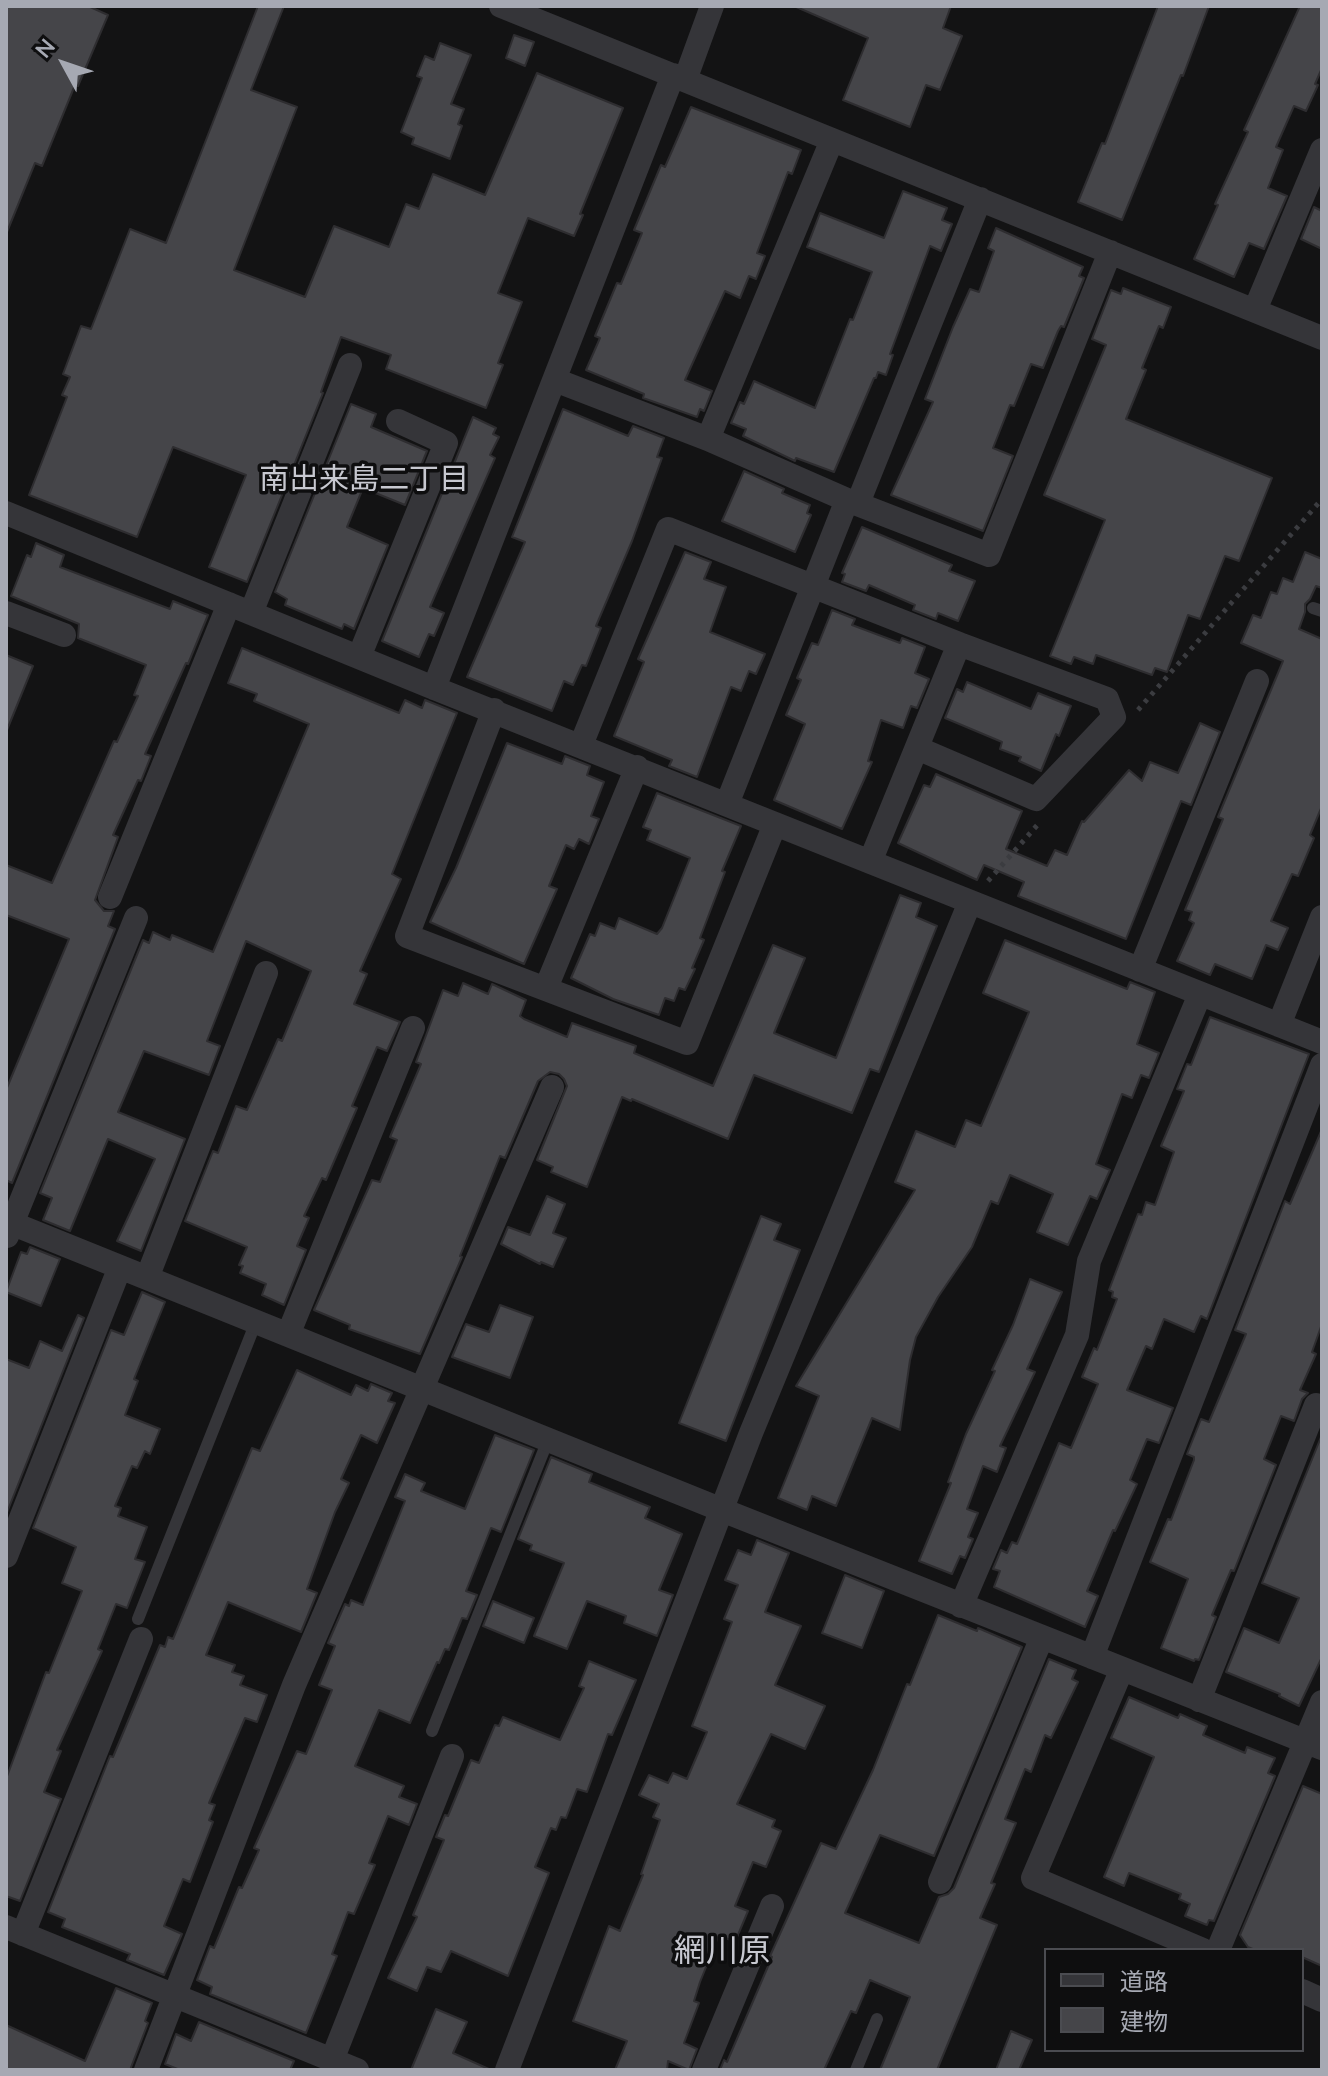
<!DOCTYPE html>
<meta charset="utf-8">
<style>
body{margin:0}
#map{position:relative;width:1328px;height:2076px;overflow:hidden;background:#131314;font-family:"Nunito Sans","Noto Sans JP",sans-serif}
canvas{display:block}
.frame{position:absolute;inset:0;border:8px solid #a6a9b3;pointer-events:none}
.legend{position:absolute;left:1044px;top:1948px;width:260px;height:104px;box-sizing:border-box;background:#0e0e0f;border:2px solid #4b4c51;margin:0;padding:10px 14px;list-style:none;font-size:24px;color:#a6a9b3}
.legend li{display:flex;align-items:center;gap:16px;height:40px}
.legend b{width:40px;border:2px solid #4b4c51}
.north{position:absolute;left:24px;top:24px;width:80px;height:80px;-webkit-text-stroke:6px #0e0e0f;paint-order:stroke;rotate:310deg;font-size:22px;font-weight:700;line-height:32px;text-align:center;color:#a6a9b3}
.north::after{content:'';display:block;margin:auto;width:28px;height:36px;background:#a6a9b3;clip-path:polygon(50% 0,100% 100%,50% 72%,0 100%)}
</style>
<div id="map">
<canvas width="1328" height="2076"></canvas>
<div class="frame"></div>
<ul class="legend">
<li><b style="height:10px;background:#353539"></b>道路</li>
<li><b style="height:22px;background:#454549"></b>建物</li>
</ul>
<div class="north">N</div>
</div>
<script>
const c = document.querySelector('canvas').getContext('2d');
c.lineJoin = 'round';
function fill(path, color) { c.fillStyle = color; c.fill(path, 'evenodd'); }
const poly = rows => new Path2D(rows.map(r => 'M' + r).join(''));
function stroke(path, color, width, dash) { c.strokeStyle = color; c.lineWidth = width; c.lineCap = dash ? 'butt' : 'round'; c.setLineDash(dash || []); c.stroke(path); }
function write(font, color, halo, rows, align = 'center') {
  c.font = font + ' "Nunito Sans","Noto Sans JP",sans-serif'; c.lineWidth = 7; c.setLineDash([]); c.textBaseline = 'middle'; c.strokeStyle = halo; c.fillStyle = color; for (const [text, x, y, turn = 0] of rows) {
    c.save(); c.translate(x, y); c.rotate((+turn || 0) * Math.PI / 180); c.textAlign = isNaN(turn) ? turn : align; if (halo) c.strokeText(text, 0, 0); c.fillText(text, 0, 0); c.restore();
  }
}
const building = poly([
 [6,6,88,6,108,15,78,86,75,85,42,166,35,163,7,232,6,6],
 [258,6,284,6,251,90,297,107,234,270,305,297,334,226,389,247,406,204,419,209,433,174,485,195,537,73,623,108,580,214,583,215,574,236,528,218,498,293,522,302,498,363,503,365,486,408,386,369,391,355,341,337,321,392,323,393,247,582,209,567,246,475,173,447,137,537,29,495,67,397,62,395,70,377,63,374,81,326,91,329,130,229,166,243,258,6],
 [794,6,951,6,943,28,962,36,940,90,926,85,910,127,843,100,868,38,794,6],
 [1158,6,1209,6,1183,76,1181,75,1122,220,1078,202,1102,143,1105,144,1158,6],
 [1300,6,1322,6,1322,68,1315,84,1318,85,1306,111,1294,106,1276,147,1283,150,1268,188,1287,196,1264,249,1249,243,1234,277,1194,259,1218,205,1215,204,1248,132,1244,130,1300,6],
 [514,35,534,42,525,66,506,58,514,35],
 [440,43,471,55,451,104,464,109,458,124,462,126,450,159,412,144,414,138,401,132,422,78,417,76,425,56,434,60,440,43],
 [691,107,801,150,792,174,788,172,757,253,765,256,756,279,749,276,740,298,725,291,685,380,712,391,704,411,700,409,697,417,643,398,644,394,586,370,600,338,595,336,617,283,621,284,642,233,634,230,661,165,665,167,691,107],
 [903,191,947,208,942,220,952,224,941,251,930,246,890,354,893,355,886,375,878,372,876,378,874,378,834,472,796,458,795,461,743,436,746,429,731,423,740,402,744,404,754,381,815,408,850,319,853,320,872,272,807,247,820,213,884,238,903,191],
 [1314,207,1322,211,1322,249,1301,239,1314,207],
 [996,228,1083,267,1079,276,1084,278,1064,327,1061,326,1058,331,1043,368,1031,364,1014,406,1010,405,993,448,1013,456,983,531,891,495,933,402,925,399,953,327,970,289,979,292,994,251,988,248,996,228],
 [1123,288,1171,307,1163,328,1159,326,1142,368,1146,370,1126,419,1272,478,1239,561,1225,556,1200,619,1188,615,1167,672,1155,668,1152,675,1096,655,1093,664,1074,657,1071,664,1050,656,1105,520,1044,495,1106,345,1092,339,1111,290,1121,294,1123,288],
 [351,404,376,414,371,427,427,451,405,505,363,488,347,527,388,545,354,629,344,624,342,629,285,605,287,599,275,592,351,404],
 [563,409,628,436,633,426,664,438,657,457,662,458,632,541,596,626,601,628,586,666,582,665,573,685,564,681,552,711,467,677,525,542,512,537,563,409],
 [473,417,496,428,493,434,499,437,490,455,495,458,430,607,444,613,434,636,429,634,419,657,382,641,473,417],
 [744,471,784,489,782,493,810,505,807,513,811,515,795,552,722,521,744,471],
 [862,527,952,565,949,571,975,581,958,621,938,613,936,619,913,610,915,605,869,585,866,591,842,582,845,574,842,573,862,527],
 [36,543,64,555,60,567,170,609,173,601,208,615,188,664,186,663,145,754,151,756,141,781,138,780,113,835,118,837,95,900,104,911,114,911,108,926,115,929,12,1183,6,1180,6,1090,69,939,6,915,6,865,52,883,114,741,117,742,138,696,134,695,146,665,78,638,79,624,11,596,27,555,31,557,36,543],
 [685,552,711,562,704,579,726,587,710,632,765,654,756,674,749,671,741,691,731,687,697,777,669,766,672,760,614,736,644,662,638,659,685,552],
 [1305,552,1322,559,1322,588,1316,586,1310,599,1305,604,1305,612,1299,629,1322,639,1322,806,1310,835,1314,838,1298,876,1292,874,1271,921,1288,928,1278,950,1266,945,1252,979,1215,964,1210,975,1177,961,1194,923,1189,920,1192,912,1185,910,1223,819,1218,817,1283,661,1241,643,1253,615,1261,618,1271,592,1277,594,1283,578,1293,582,1305,552],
 [832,610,855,619,852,625,900,643,902,638,925,647,915,673,929,679,917,708,911,706,903,728,881,720,868,761,872,762,842,829,774,800,805,724,786,715,801,680,797,678,812,643,818,645,832,610],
 [242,648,399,713,405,700,422,708,425,700,457,713,392,874,401,879,360,971,367,974,354,1004,400,1022,387,1051,377,1047,352,1106,357,1108,326,1180,322,1178,304,1216,309,1218,297,1246,306,1250,284,1305,262,1295,266,1284,240,1273,243,1266,239,1265,247,1247,185,1221,213,1151,218,1153,236,1106,247,1110,278,1039,282,1041,311,971,246,941,207,1041,220,1046,209,1075,144,1051,118,1112,185,1139,141,1251,117,1241,155,1159,108,1139,70,1231,43,1220,52,1198,40,1193,143,940,149,943,153,932,170,940,172,935,213,952,309,724,254,701,257,694,228,683,242,648],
 [6,655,33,666,7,730,6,730,6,655],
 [967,682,1031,709,1038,693,1071,706,1059,736,1056,734,1041,771,1019,761,1021,757,1000,749,1002,742,945,718,957,689,963,692,967,682],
 [1200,723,1220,732,1191,805,1181,801,1126,939,1018,896,1024,882,984,865,977,880,898,843,924,785,930,787,936,774,1022,811,1006,849,1047,866,1055,850,1067,855,1082,821,1084,822,1129,770,1142,781,1150,762,1178,773,1200,723],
 [507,743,562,764,565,756,590,766,587,775,604,782,591,816,599,819,589,844,579,839,574,849,566,845,549,886,557,889,524,964,430,922,456,868,507,743],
 [657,793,741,826,722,871,725,872,700,938,704,940,692,968,695,969,685,990,679,988,674,1001,665,998,659,1015,613,999,571,978,590,934,595,936,600,923,615,929,619,918,657,934,662,928,690,858,647,840,651,830,643,827,657,793],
 [900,895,921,903,916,917,937,926,879,1072,870,1069,852,1113,754,1075,728,1139,632,1099,631,1101,622,1097,587,1187,551,1172,553,1167,537,1160,567,1086,564,1079,559,1074,550,1072,538,1081,505,1158,500,1156,460,1256,462,1257,420,1354,349,1329,350,1325,314,1310,372,1180,380,1182,397,1140,390,1137,421,1064,416,1062,443,990,458,996,463,983,488,994,492,984,526,1000,520,1016,524,1019,567,1037,572,1023,636,1046,634,1053,713,1086,773,945,805,958,774,1033,836,1058,900,895],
 [1005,940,1127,989,1130,982,1155,992,1137,1044,1159,1053,1149,1078,1141,1075,1132,1098,1122,1094,1096,1164,1110,1170,1097,1199,1090,1196,1068,1245,1037,1232,1053,1194,1010,1175,998,1204,991,1201,972,1247,938,1297,916,1337,910,1360,900,1430,872,1418,836,1506,812,1496,807,1510,778,1498,819,1396,796,1386,915,1190,895,1182,916,1131,955,1147,966,1120,981,1126,1029,1012,983,993,1005,940],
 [1210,1017,1309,1054,1207,1319,1201,1316,1194,1332,1164,1319,1152,1349,1146,1346,1127,1390,1173,1408,1159,1443,1147,1439,1130,1480,1137,1484,1115,1531,1113,1530,1087,1591,1098,1596,1085,1627,994,1587,1000,1571,993,1569,1001,1550,1007,1553,1012,1542,1017,1544,1059,1443,1071,1448,1098,1384,1082,1377,1094,1348,1097,1350,1117,1299,1112,1297,1113,1292,1109,1290,1138,1214,1142,1215,1146,1202,1155,1205,1174,1152,1161,1146,1184,1091,1177,1089,1187,1064,1191,1065,1210,1017],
 [1322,1129,1322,1324,1312,1352,1316,1354,1300,1390,1308,1393,1302,1399,1294,1421,1281,1416,1264,1459,1276,1465,1234,1571,1231,1570,1212,1615,1216,1617,1199,1660,1195,1659,1194,1661,1161,1648,1188,1579,1150,1562,1168,1519,1171,1520,1194,1460,1194,1457,1187,1454,1201,1419,1209,1422,1246,1334,1235,1330,1285,1201,1290,1204,1322,1129],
 [547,1196,565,1204,553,1233,566,1238,553,1267,541,1262,540,1264,501,1244,508,1227,530,1235,547,1196],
 [761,1216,781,1224,774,1240,800,1250,726,1441,679,1423,761,1216],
 [30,1247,60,1259,41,1306,6,1292,21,1252,27,1254,30,1247],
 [1030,1279,1062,1292,1027,1369,1035,1372,1000,1446,1006,1448,997,1472,983,1466,967,1509,978,1513,968,1537,973,1539,965,1558,960,1556,952,1574,919,1561,951,1483,948,1482,966,1434,995,1371,992,1370,1013,1325,1030,1279],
 [142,1292,165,1302,134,1379,138,1381,125,1415,160,1429,150,1454,145,1451,137,1468,132,1466,115,1506,121,1508,118,1516,147,1527,135,1559,145,1562,127,1608,116,1604,98,1649,102,1651,57,1750,61,1751,44,1792,61,1799,20,1901,6,1896,6,1779,46,1672,49,1673,82,1591,62,1583,76,1547,33,1528,111,1330,124,1335,142,1292],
 [500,1305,533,1317,510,1378,452,1357,466,1324,489,1332,500,1305],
 [78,1315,84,1318,6,1515,6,1359,29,1368,40,1341,62,1351,78,1315],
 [297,1370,351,1395,356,1385,368,1391,371,1384,392,1393,388,1401,395,1403,377,1443,361,1435,341,1479,349,1483,335,1512,307,1589,317,1593,301,1632,228,1602,206,1655,235,1665,232,1672,244,1676,240,1685,267,1695,257,1722,245,1718,209,1803,215,1805,209,1820,213,1822,190,1882,183,1879,164,1926,182,1934,164,1975,127,1960,130,1954,62,1927,65,1919,48,1912,110,1756,113,1757,160,1645,165,1647,168,1637,173,1639,252,1448,260,1451,297,1370],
 [495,1435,534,1450,501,1532,491,1528,466,1591,477,1595,467,1619,462,1618,449,1650,445,1649,439,1663,437,1662,410,1723,379,1710,355,1766,404,1786,399,1797,417,1804,409,1825,388,1816,369,1863,375,1865,354,1914,348,1912,332,1954,337,1956,306,2033,210,1994,212,1987,197,1980,210,1946,214,1948,239,1887,242,1888,259,1850,254,1848,297,1751,306,1754,332,1690,319,1685,335,1646,328,1643,345,1604,349,1606,351,1600,363,1605,405,1501,395,1497,405,1474,425,1483,421,1491,465,1509,495,1435],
 [1321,1437,1322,1657,1299,1706,1279,1696,1280,1694,1226,1672,1244,1628,1279,1643,1299,1598,1262,1583,1321,1437],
 [551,1457,592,1474,589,1482,650,1507,645,1518,682,1534,659,1590,673,1595,657,1636,624,1623,626,1616,587,1601,567,1649,534,1636,564,1563,530,1550,532,1545,518,1539,551,1457],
 [757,1540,789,1553,765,1612,801,1626,775,1685,825,1706,805,1749,771,1734,737,1804,775,1820,772,1827,781,1831,766,1867,753,1862,735,1906,748,1911,735,1942,719,1935,700,1982,694,2001,699,2003,684,2043,697,2049,689,2070,668,2061,667,2070,615,2070,627,2041,573,2021,609,1926,620,1931,643,1875,641,1874,660,1820,653,1817,659,1804,639,1795,649,1775,668,1783,673,1773,687,1779,707,1732,692,1726,732,1622,724,1619,738,1585,725,1580,738,1550,751,1555,757,1540],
 [845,1575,884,1591,862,1648,822,1633,845,1575],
 [493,1601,534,1618,524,1643,483,1626,493,1601],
 [938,1615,977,1631,978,1628,1022,1647,934,1856,880,1835,845,1913,919,1943,939,1897,948,1894,954,1888,1049,1659,1076,1670,1072,1679,1078,1682,1051,1738,1045,1735,1031,1772,1025,1769,1005,1819,1016,1823,991,1883,995,1884,980,1918,997,1925,937,2070,880,2070,910,1997,870,1980,856,2013,851,2011,824,2070,720,2070,724,2060,727,2062,772,1957,770,1956,821,1843,836,1849,873,1770,907,1684,910,1685,938,1615],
 [589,1661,636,1680,612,1735,608,1734,587,1792,577,1789,566,1818,561,1817,556,1830,551,1828,535,1867,549,1873,508,1976,451,1951,441,1972,427,1967,417,1991,388,1978,417,1917,413,1915,444,1840,436,1837,445,1815,448,1816,471,1760,479,1763,495,1725,499,1726,503,1717,560,1740,584,1688,579,1686,589,1661],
 [1129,1697,1178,1718,1180,1714,1207,1726,1203,1735,1245,1753,1247,1747,1275,1758,1268,1773,1275,1776,1214,1921,1209,1920,1207,1925,1185,1916,1190,1904,1179,1899,1181,1894,1129,1873,1124,1886,1104,1877,1154,1757,1111,1738,1129,1697],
 [1303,1786,1322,1794,1322,1966,1302,1957,1302,1950,1255,1950,1248,1947,1240,1935,1303,1786],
 [116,1988,152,2003,145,2021,148,2023,130,2070,6,2070,6,2025,85,2061,116,1988],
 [436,2009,467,2022,453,2053,491,2070,411,2070,436,2009],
 [199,2022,294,2061,290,2070,180,2070,165,2064,176,2034,191,2041,199,2022],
 [1011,2031,1032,2040,1019,2070,996,2070,1011,2031]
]);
fill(building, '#454549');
stroke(building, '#2e2d30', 2);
stroke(poly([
 [1138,710,1322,499],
 [988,881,1040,822]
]), '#3b3c40', 5, [4, 6]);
stroke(poly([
 [1313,608,1322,611],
 [138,1619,256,1322],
 [432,1731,548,1440],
 [856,2070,877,2019]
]), '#353539', 12);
stroke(poly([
 [501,6,1322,338],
 [685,80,712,6],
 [1255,310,1322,150],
 [555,380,708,439,847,500,989,555,1110,252],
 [708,439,832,140],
 [858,503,980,199],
 [6,513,434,688,1322,1042],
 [6,613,64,635],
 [251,613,350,365],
 [359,657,446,443,398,421],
 [434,688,673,75],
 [494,710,407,936,687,1043,775,824],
 [581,745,668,529,959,644],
 [727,804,847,500],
 [870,862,959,644,1107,699,1114,717,1036,799,917,748],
 [110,897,229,604],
 [1140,970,1257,681],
 [546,988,637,767],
 [1279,1025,1322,917],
 [6,1221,722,1510,1322,1748],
 [7,1236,136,918],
 [147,1278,266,973],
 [288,1335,413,1028],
 [6,1556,120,1267],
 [961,1606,1077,1335,1089,1261,1200,994],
 [1092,1657,1322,1065],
 [1122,1669,1033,1878,1203,1950],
 [1199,1700,1316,1405],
 [940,1882,1042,1637],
 [6,1927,357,2070],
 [23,1934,141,1639],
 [1218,1950,1322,1702],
 [1302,1991,1322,2000],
 [332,2060,452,1756],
 [146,2070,294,1685,552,1087],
 [507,2070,751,1433,970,902],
 [704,2070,772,1906]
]), '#353539', 24);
write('30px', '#c7c8d0', '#0e0e0f', [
 ["南出来島二丁目",364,482]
]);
write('32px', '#c7c8d0', '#0e0e0f', [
 ["網川原",722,1953]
]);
</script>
